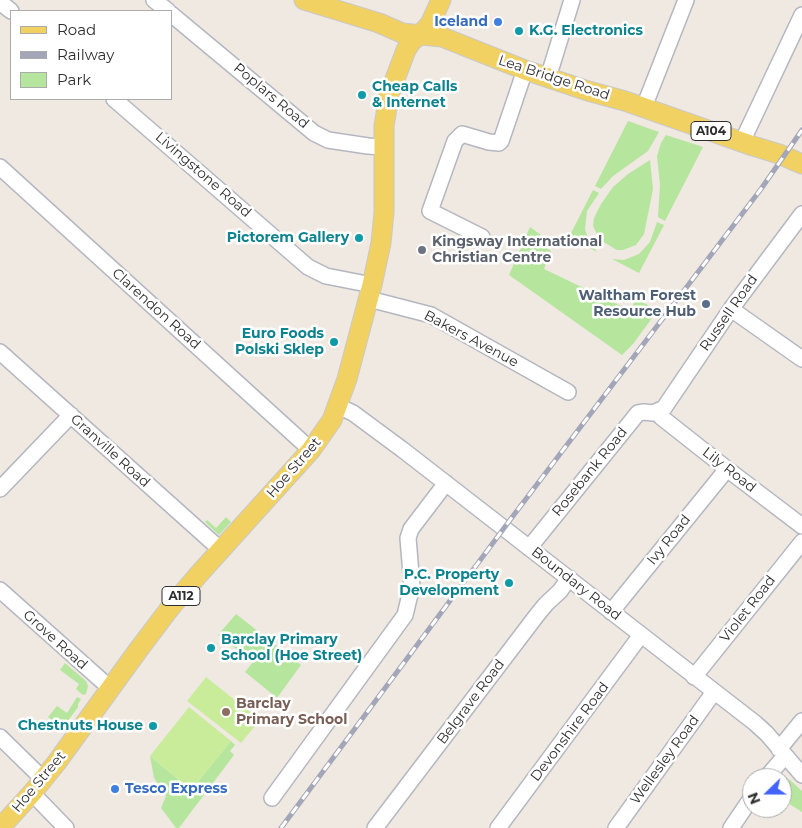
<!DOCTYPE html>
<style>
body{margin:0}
#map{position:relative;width:802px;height:828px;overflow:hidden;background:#efe9e1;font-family:Montserrat,sans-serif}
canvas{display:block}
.legend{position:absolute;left:10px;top:10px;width:162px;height:90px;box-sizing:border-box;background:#fff;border:1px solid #ababab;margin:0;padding:6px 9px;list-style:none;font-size:15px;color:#2e2e2e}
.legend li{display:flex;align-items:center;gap:10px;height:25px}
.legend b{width:25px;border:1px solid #ababab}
.north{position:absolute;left:742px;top:768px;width:50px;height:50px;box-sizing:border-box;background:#fff;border:1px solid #ababab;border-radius:50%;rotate:248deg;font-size:14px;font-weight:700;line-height:20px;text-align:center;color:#2e2e2e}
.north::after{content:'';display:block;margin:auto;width:18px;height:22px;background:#4264fb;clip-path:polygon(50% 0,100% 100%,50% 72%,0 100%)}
</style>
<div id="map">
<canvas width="802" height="828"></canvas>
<ul class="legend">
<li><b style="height:6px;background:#f2d163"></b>Road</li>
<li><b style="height:6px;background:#a3a6b8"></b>Railway</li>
<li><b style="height:14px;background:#b6e59e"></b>Park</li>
</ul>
<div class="north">N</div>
</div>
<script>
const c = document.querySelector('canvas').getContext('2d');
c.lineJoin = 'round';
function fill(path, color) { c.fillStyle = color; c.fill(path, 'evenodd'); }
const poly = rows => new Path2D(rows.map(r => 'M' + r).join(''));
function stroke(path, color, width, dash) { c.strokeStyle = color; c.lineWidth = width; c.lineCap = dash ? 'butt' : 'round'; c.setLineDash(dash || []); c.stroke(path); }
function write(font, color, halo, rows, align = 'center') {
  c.font = font + ' Montserrat,sans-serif'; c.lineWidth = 5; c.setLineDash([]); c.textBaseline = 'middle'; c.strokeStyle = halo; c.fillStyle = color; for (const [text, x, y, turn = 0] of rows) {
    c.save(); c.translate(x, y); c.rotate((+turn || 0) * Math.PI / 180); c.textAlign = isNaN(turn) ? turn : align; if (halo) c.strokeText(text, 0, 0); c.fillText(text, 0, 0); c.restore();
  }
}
fill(poly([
 [628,121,659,132,648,151,613,176,601,189,595,186],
 [666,135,703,147,665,221,658,217,660,185,657,156,661,143],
 [650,160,653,189,644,234,636,245,623,250,617,250,600,240,593,226,594,218,601,204,613,187,628,174],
 [593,190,599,193,587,211,585,229,589,241,597,252,569,237],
 [657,222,664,225,639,273,612,259,624,260,639,254,650,242],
 [530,227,548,240,545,247,551,251,544,269,623,307,632,307,636,299,658,310,633,344,622,355,509,275],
 [226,517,231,522,219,535,205,522,207,520,216,528],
 [236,614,301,665,277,698,245,672,253,662,218,635],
 [65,663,86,681,88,686,86,694,83,695,76,689,79,684,60,670],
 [77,697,81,699,78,704,78,707,62,729,48,717,57,706,67,713],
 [231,741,235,745,230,751,234,755,179,828,176,828,161,808,166,796,154,778,150,756,191,790],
 [785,777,790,780,802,791,802,812,782,799,782,778]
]), '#b6e59e');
fill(poly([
 [206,677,260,720,241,743,187,701],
 [189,707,231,741,191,790,150,756]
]), '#c9ec9a');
const minor = poly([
 [154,0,168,11],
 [0,2,11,11],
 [171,14,314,133,328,140,368,146,383,147],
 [548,78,572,0],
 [114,99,308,267,326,276,372,285],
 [644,107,686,0],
 [742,142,802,15],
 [0,167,311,450],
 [482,237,430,211,455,141,462,134,489,142,499,143,501,141,525,70],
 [369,299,431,315,568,392],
 [731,309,802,359],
 [0,352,221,550],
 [338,406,353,413,403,450,755,723,767,734,802,775],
 [658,412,661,417,727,469,802,526],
 [0,489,71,415],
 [529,548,638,413,644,412,653,413,664,408,731,309,802,214],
 [0,590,110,688],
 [611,612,727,469],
 [694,677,802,542],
 [0,737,43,779],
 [779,749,802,721],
 [766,778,785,756],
 [32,793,66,828],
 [272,798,405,615,412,586,408,538,411,529,446,483],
 [375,828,537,615,546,604,560,591,569,578],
 [498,828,641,635],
 [616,828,714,692],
 [731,828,752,797]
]);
const major = poly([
 [304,0,379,23,402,33,442,37,525,70,588,91,625,101,753,146,779,154,802,164],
 [0,828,32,793,57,762,139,649,170,608,199,574,311,450,332,420,347,379,372,285,381,243,384,212,384,126,389,95,406,50,412,41,421,34,430,24,441,0]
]);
stroke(minor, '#b4b7c1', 18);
stroke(major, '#c9c9c9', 21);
stroke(minor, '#fff', 15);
stroke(major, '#f2d163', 19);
const rail = poly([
 [281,828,513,516,761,189,802,130]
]);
stroke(rail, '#a3a6b8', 5);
stroke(rail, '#fff', 3, [9]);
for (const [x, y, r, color] of [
 [498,22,5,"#3f7fe0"],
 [519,31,5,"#0f9aa8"],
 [362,95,5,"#0f9aa8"],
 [359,238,5,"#0f9aa8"],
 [422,250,5,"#6b7280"],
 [706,304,5,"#5c6f8a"],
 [334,342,5,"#0f9aa8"],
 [509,583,5,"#0f9aa8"],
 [211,648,5,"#0f9aa8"],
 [226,712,5,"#8d6e63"],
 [153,726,5,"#0f9aa8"],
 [115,789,5,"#3f7fe0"]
]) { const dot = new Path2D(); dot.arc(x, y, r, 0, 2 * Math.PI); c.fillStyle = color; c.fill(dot); stroke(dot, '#fff', 2); }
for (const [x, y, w] of [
 [711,131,40],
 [181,596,38]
]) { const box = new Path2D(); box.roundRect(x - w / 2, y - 9.5, w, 19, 4); c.fillStyle = '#fff'; c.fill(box); stroke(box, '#2e2e2e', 1); }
write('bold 12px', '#2e2e2e', null, [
 ["A104",711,131],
 ["A112",181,596]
]);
write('bold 14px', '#366cbe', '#fff', [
 ["Iceland",488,22],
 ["Tesco Express",125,789,"left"]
], 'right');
write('bold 14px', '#0d838f', '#fff', [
 ["K.G. Electronics",529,31,"left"],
 ["Cheap Calls",372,87,"left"],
 ["& Internet",372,103,"left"],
 ["Pictorem Gallery",349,238],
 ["Euro Foods",324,334],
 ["Polski Sklep",324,350],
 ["P.C. Property",499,575],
 ["Development",499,591],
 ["Barclay Primary",221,640,"left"],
 ["School (Hoe Street)",221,656,"left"],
 ["Chestnuts House",143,726]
], 'right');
write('14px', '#2e2e2e', '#fff', [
 ["Lea Bridge Road",554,78,18],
 ["Poplars Road",271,96,40],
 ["Livingstone Road",203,175,41],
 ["Clarendon Road",156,309,42],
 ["Russell Road",729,313,-55],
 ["Bakers Avenue",471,339,28],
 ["Granville Road",110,451,42],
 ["Hoe Street",294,468,-49],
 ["Lily Road",729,470,38],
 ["Rosebank Road",590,472,-51],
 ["Ivy Road",669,540,-51],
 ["Boundary Road",576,584,38],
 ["Violet Road",748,609,-52],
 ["Grove Road",55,640,42],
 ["Belgrave Road",471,702,-53],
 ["Devonshire Road",570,732,-53],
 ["Wellesley Road",665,760,-54],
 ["Hoe Street",39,782,-50]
]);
write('bold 14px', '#5b616d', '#fff', [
 ["Kingsway International",432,242],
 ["Christian Centre",432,258]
], 'left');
write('bold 14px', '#4e5e75', '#fff', [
 ["Waltham Forest",696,296],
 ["Resource Hub",696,312]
], 'right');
write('bold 14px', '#785e54', '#fff', [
 ["Barclay",236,704],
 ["Primary School",236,720]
], 'left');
</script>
